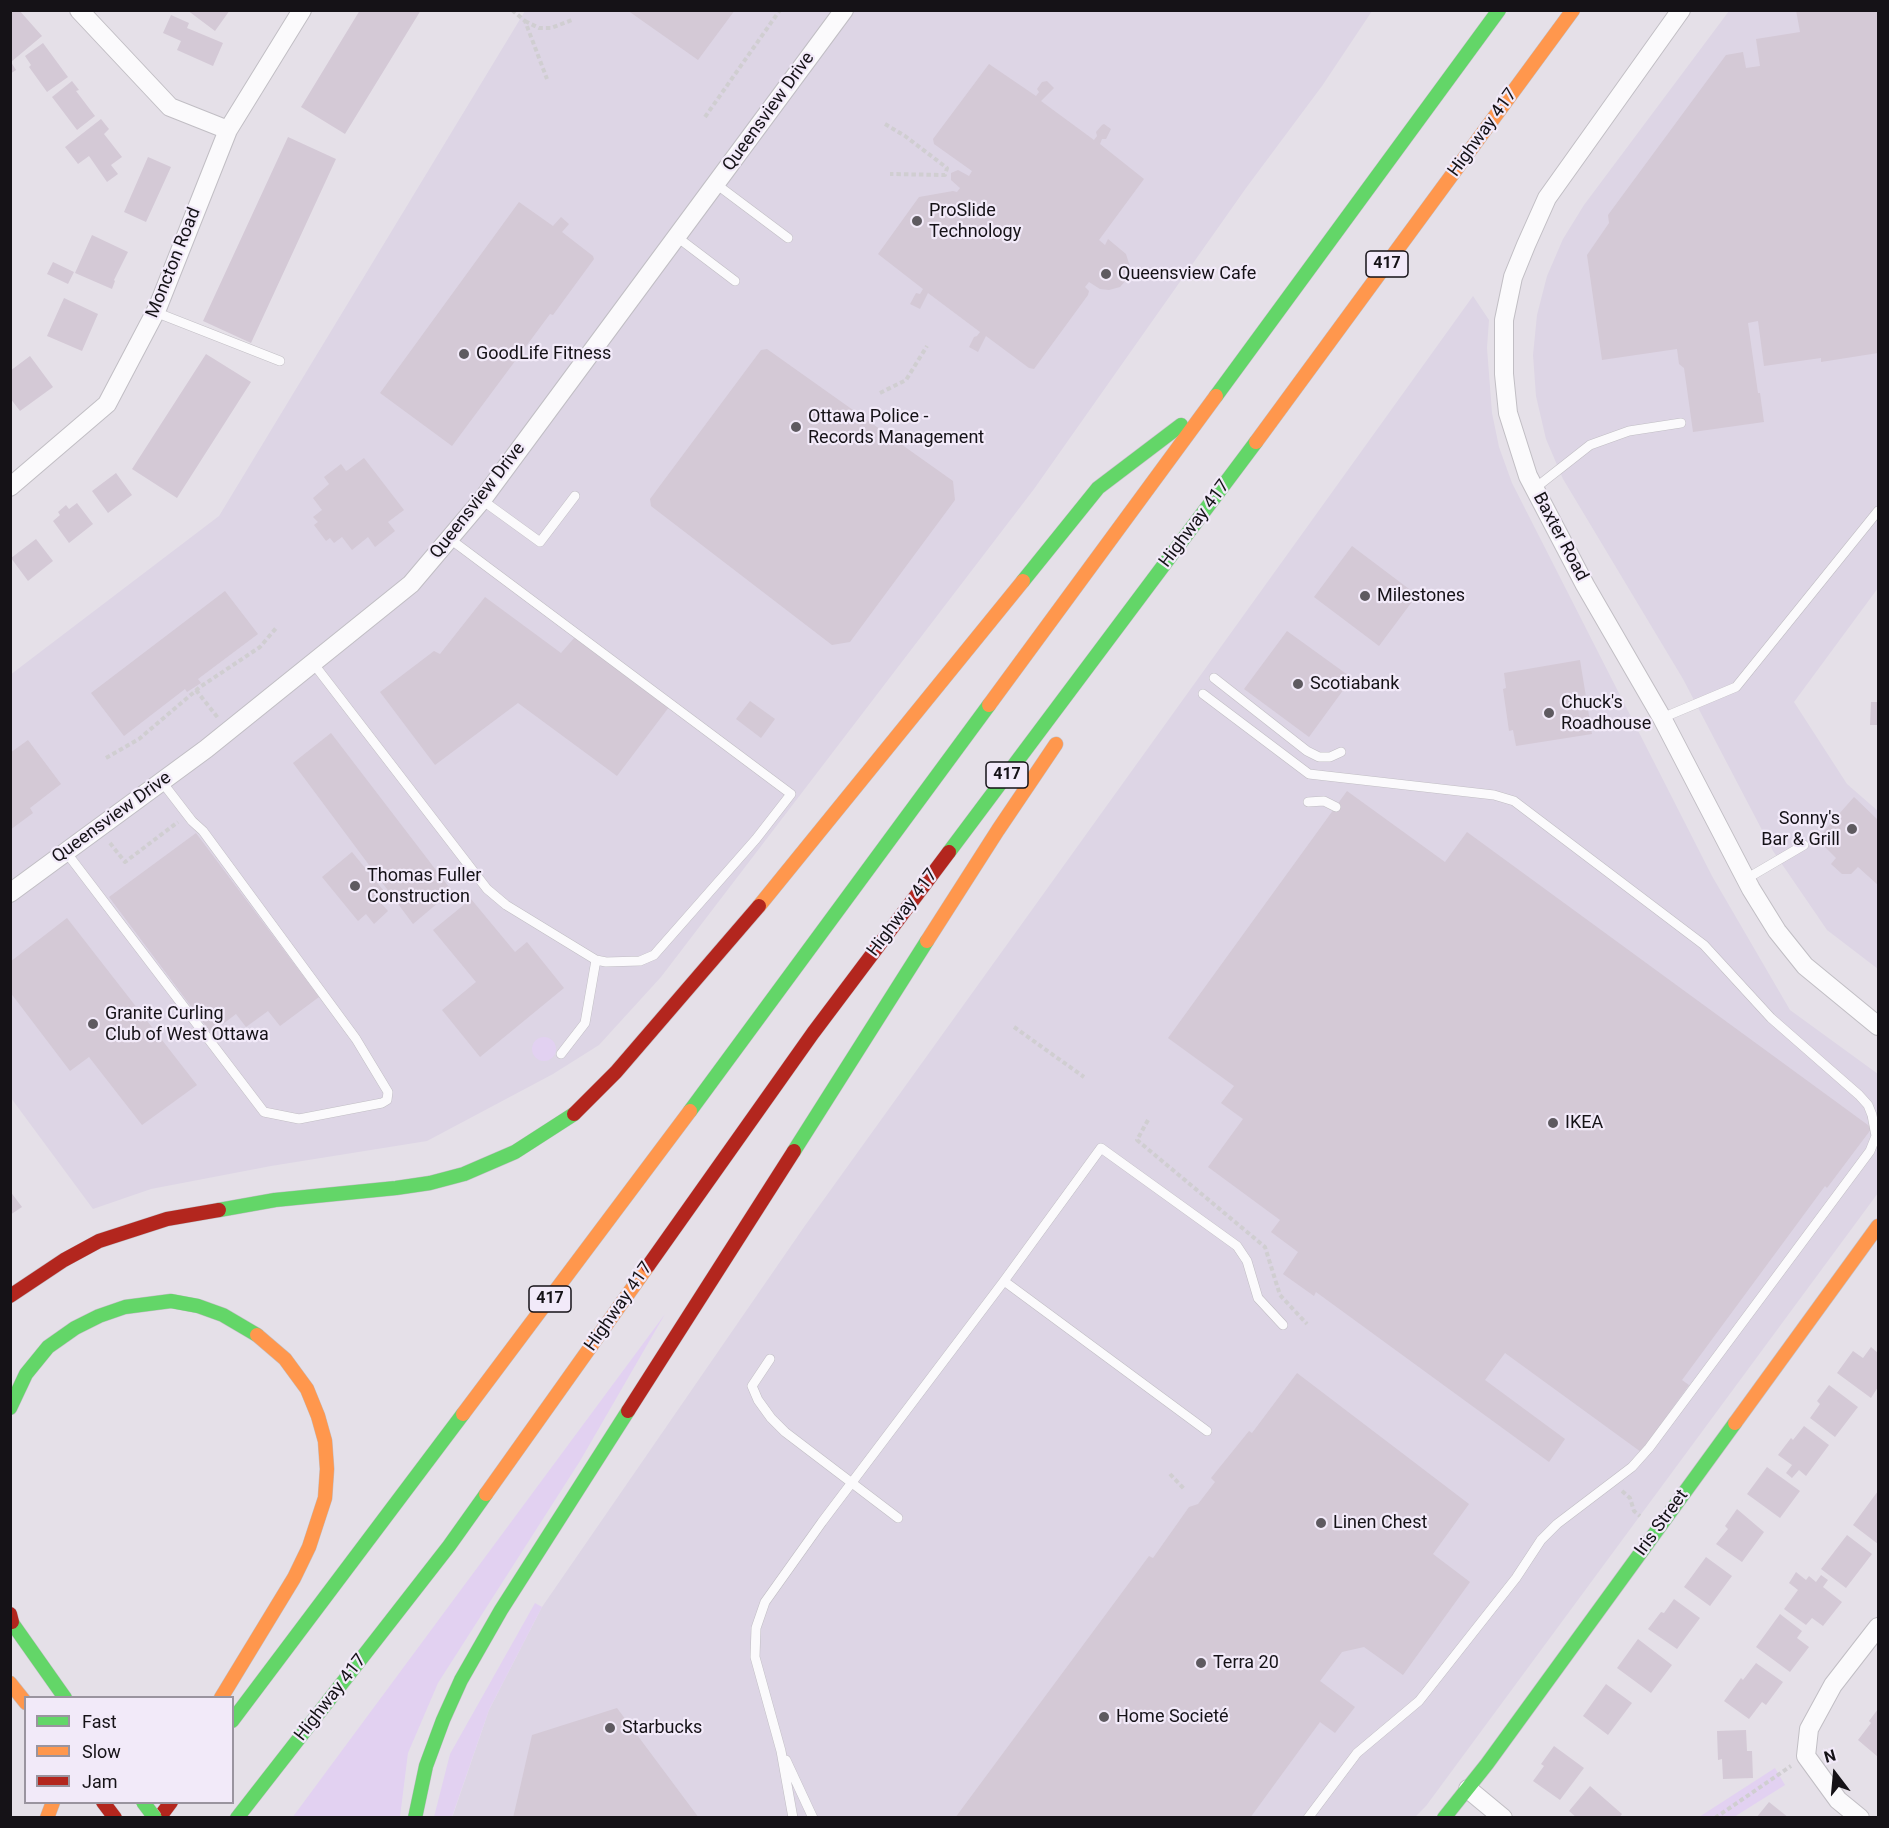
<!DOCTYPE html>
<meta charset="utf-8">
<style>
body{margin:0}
#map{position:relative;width:1889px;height:1828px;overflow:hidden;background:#e5e0e8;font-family:Roboto,sans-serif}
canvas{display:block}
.frame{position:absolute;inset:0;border:12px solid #151217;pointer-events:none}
.legend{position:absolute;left:24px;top:1696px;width:210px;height:108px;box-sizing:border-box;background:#f2eaf9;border:2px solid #9a949f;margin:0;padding:8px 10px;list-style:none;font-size:18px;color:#151217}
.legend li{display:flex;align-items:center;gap:12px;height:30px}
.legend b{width:30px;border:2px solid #9a949f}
.north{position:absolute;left:1805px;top:1744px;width:60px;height:60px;-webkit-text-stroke:4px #f2eaf9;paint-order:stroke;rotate:344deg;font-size:16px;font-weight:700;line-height:24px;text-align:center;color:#151217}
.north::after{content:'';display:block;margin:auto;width:21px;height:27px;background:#151217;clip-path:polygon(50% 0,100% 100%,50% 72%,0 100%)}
</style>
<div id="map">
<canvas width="1889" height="1828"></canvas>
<div class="frame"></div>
<ul class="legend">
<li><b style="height:8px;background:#63d668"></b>Fast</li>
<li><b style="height:8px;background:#ff974d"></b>Slow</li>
<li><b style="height:8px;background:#b3261e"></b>Jam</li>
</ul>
<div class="north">N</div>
</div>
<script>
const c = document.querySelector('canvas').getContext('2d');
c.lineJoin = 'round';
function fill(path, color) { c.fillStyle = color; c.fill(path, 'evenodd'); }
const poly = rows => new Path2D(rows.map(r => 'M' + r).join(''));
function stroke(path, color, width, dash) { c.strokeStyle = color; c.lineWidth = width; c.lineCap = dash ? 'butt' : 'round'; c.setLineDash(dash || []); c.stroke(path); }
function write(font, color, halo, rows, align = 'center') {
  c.font = font + ' Roboto,sans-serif'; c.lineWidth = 4.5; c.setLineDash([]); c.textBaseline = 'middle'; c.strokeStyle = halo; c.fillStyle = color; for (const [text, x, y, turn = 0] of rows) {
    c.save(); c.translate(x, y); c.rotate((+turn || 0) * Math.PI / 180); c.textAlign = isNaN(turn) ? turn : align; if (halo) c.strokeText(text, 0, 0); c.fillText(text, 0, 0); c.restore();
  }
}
fill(poly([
 [525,11,1372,11,1322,86,1246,188,1034,489,661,977,599,1045,553,1074,427,1141,271,1166,151,1189,93,1209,11,1098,10,675,219,516],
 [1729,11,1878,11,1878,588,1794,702,1847,784,1878,811,1878,969,1827,930,1773,851,1683,679,1563,479,1546,439,1536,396,1533,355,1537,315,1547,276,1563,239,1584,205],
 [1473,296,1489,320,1487,348,1492,413,1499,447,1512,483,1712,876,1790,1010,1878,1074,1878,1193,1426,1806,1415,1817,452,1818,489,1710,542,1607,804,1227]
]), '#ddd5e5');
fill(poly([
 '532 1049a12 12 0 1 1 24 0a12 12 0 1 1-24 0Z',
 [665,1314,580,1461,438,1683,408,1753,400,1817,292,1818],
 [535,1603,542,1607,489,1710,452,1817,434,1817,450,1754],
 [1775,1768,1785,1785,1734,1817,1699,1817]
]), '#e2d1f1');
fill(poly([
 [10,10,19,10,42,36,11,62,16,70,10,74],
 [187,10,230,10,215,31],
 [360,10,421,10,345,134,301,107],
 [627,10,735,10,698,60],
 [1796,10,1878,10,1878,353,1821,362,1821,358,1764,366,1758,321,1748,323,1758,393,1760,393,1764,422,1693,432,1684,368,1679,364,1677,349,1602,360,1587,255,1609,223,1608,215,1726,55,1743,52,1746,68,1760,66,1756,39,1800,32],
 [171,15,189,23,187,28,223,43,213,66,177,50,181,41,163,33],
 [43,43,68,77,47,92,29,67,31,65,25,56],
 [989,64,1036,96,1039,92,1037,89,1042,82,1047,81,1054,88,1041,101,1094,140,1097,136,1096,132,1102,125,1104,124,1111,129,1106,139,1102,139,1100,144,1144,179,1099,240,1105,245,1108,239,1126,254,1130,267,1127,279,1120,287,1109,290,1100,289,1089,282,1085,287,1089,291,1088,295,1034,369,1029,368,986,336,978,352,969,347,974,337,977,336,980,332,928,293,920,309,910,304,916,293,920,294,923,289,878,254,919,197,953,191,957,192,960,188,951,180,951,173,958,170,969,176,972,171,934,144,933,139],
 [72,81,79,90,76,91,95,116,77,130,52,97],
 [101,119,109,129,104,134,122,157,111,165,118,174,107,182,89,156,78,164,65,147],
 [288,137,336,159,251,343,203,321],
 [148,157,171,167,146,222,124,212],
 [519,202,553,226,561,217,569,224,562,232,593,256,594,259,553,315,550,314,452,446,380,393],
 [92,235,128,252,114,280,115,281,112,289,75,273],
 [53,262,74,272,68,284,47,274],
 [64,298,98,314,82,351,47,336],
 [767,349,953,481,955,500,850,642,832,645,651,506,650,499,761,350],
 [206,354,251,382,177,498,132,469],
 [30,356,53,387,20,411,10,398,10,371],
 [364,458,404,510,388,522,395,531,375,547,368,537,352,550,342,537,334,543,330,538,326,541,314,525,318,522,313,517,322,510,313,498,328,485,329,484,324,477,341,464,346,471,348,470],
 [116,473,132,495,108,513,92,491],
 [77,503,93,524,69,543,53,521,60,515,58,512,66,505,69,509],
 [36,539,53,561,28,581,11,558],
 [1352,546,1417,595,1379,646,1314,597],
 [225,591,258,634,198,679,201,683,187,692,185,689,124,736,91,693],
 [485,597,561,653,575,637,669,707,617,776,518,703,435,765,380,692,434,651,440,654],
 [1287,631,1352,678,1309,737,1244,689],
 [1580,660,1592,734,1516,746,1513,730,1509,731,1503,689,1506,688,1504,673],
 [750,701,775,719,761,738,736,719],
 [1871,702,1878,702,1878,725,1870,725],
 [331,733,452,891,413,924,293,763],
 [28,740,61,784,30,808,33,813,10,830,10,753],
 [1347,791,1445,862,1467,832,1872,1128,1827,1188,1825,1186,1682,1380,1689,1385,1641,1452,1505,1353,1485,1380,1565,1439,1549,1462,1316,1292,1314,1296,1283,1274,1298,1252,1271,1232,1280,1220,1208,1167,1243,1119,1221,1103,1234,1086,1168,1038],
 [1854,797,1878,820,1878,885,1858,867,1851,874,1842,874,1831,864,1836,858,1817,839],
 [196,833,319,997,280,1026,268,1011,246,1027,236,1014,211,1033,109,897],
 [352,852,388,896,380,902,388,911,374,924,366,914,358,921,322,877],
 [471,899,515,952,527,942,564,988,480,1057,442,1010,476,982,433,930],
 [67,918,197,1085,142,1125,89,1057,70,1071,10,992,10,962],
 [10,1191,22,1207,10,1215],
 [1871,1347,1878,1353,1878,1387,1871,1398,1837,1373,1853,1351,1863,1358],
 [1297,1373,1469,1504,1433,1554,1470,1582,1403,1675,1364,1647,1342,1652,1320,1681,1355,1707,1335,1733,1320,1722,1250,1818,955,1818,1149,1556,1153,1558,1189,1507,1198,1504,1215,1482,1211,1478,1249,1431,1252,1433],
 [1829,1385,1858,1407,1835,1437,1810,1418,1820,1404,1817,1401],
 [1804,1426,1829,1445,1806,1476,1799,1470,1792,1478,1786,1473,1792,1465,1778,1455,1791,1438,1793,1440],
 [1767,1467,1800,1491,1780,1518,1747,1494],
 [1878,1491,1878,1544,1853,1525],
 [1737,1509,1764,1532,1742,1562,1716,1544,1728,1529,1725,1526],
 [1847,1535,1872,1554,1846,1588,1821,1569],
 [1706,1557,1732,1576,1710,1606,1684,1587],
 [1796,1572,1806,1580,1809,1576,1816,1582,1821,1575,1828,1580,1823,1587,1842,1602,1823,1626,1812,1618,1806,1625,1784,1609,1798,1590,1789,1583],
 [1674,1599,1700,1618,1677,1649,1648,1629,1661,1612,1664,1613],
 [1780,1614,1802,1631,1797,1638,1809,1647,1790,1672,1756,1647],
 [1638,1639,1672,1665,1651,1693,1617,1668],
 [1756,1663,1783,1682,1766,1705,1762,1702,1749,1719,1724,1701,1741,1678,1743,1680],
 [1606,1684,1632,1703,1608,1735,1583,1716],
 [617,1708,699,1818,513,1818,532,1735],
 [1878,1709,1878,1757,1858,1740,1871,1723,1869,1721],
 [1746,1730,1747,1751,1752,1751,1753,1778,1723,1779,1722,1759,1718,1760,1717,1731],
 [1554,1746,1584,1768,1560,1800,1533,1781,1544,1766,1541,1764],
 [1590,1786,1622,1814,1619,1818,1577,1818,1569,1811],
 [1769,1802,1789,1818,1756,1818]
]), '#d4c9d6');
const lane = poly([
 [716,184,788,238],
 [677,237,735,281],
 [155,312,280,361],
 [1534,489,1590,445,1629,431,1681,423],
 [482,500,540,542,575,496],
 [313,663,487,889,506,905,596,960,606,962,640,961,654,955,756,839,791,794,450,539],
 [1214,678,1307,751,1319,757,1330,757,1341,752],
 [1203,694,1309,774,1494,795,1514,801,1704,945,1771,1018,1859,1095,1868,1105,1872,1115,1876,1136,1870,1151,1649,1448,1632,1467,1557,1524,1541,1540,1516,1578,1419,1701,1357,1753,1308,1818],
 [1662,718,1736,687,1878,511],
 [1308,802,1324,801,1336,807],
 [66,852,264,1112,299,1119,382,1103,387,1100,388,1092,356,1039,203,831,192,821,162,782],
 [1746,879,1804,845],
 [561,1054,585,1023,596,960],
 [1004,1281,1207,1431],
 [770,1359,752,1386,758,1400,771,1418,785,1432,898,1518],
 [786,1760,813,1818],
 [793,1818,781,1751,755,1657,756,1628,765,1602,822,1522,1004,1281,1101,1148,1237,1246,1247,1261,1258,1298,1283,1325]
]);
const street = poly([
 [79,10,170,107,228,130],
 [1681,10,1547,198,1526,245,1513,277,1504,320,1504,374,1508,413,1528,476,1585,585,1662,718,1751,889,1777,931,1805,966,1878,1026],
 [10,487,107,404,157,309,228,130,302,10],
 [10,893,206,749,411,584,482,500,844,10],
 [1468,1789,1503,1818],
 [1860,1818,1838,1800,1806,1756,1809,1729,1833,1685,1878,1627]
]);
const fast = poly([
 [1216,396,1499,10],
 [1023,581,1098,488,1181,425],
 [949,852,1256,442],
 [690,1111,989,705],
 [794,1151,927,941],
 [219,1210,275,1200,396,1188,430,1183,464,1174,515,1152,574,1114],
 [10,1408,26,1374,48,1347,75,1328,99,1316,125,1307,171,1301,198,1306,223,1315,257,1335],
 [10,1620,65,1698],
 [232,1721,463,1414],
 [237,1818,449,1546,486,1494],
 [415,1818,426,1766,443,1720,461,1680,501,1610,628,1411],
 [1444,1818,1487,1764,1735,1423]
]);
const slow = poly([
 [1256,442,1573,10],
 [989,705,1216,396],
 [759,906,1023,581],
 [927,941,998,830,1056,744],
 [463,1414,690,1111],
 [1735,1423,1878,1226],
 [486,1494,648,1266],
 [10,1683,26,1703],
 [221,1698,294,1578,309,1547,325,1498,327,1469,325,1441,318,1416,307,1389,285,1359,257,1335],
 [47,1818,53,1802]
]);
const jam = poly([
 [574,1114,616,1072,759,906],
 [648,1266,813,1033,949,852],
 [10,1296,64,1260,99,1241,167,1219,219,1210],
 [628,1411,794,1151],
 [10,1614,12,1622],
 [103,1802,115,1818],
 [159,1818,171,1802]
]);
stroke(lane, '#c1bec4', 10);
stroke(street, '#c1bec4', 20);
stroke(fast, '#c1bec4', 15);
stroke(slow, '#c1bec4', 15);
stroke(jam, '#c1bec4', 15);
stroke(poly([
 [512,10,525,21,547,79],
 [525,21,539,28,551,28,572,20],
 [705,117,780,10],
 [885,124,905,136,947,168,945,175,890,174],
 [880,393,906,380,927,346],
 [196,690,218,718],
 [106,758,139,739,200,687,260,647,277,627],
 [110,843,125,862,178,822],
 [1014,1027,1084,1077],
 [1148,1120,1137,1140,1265,1247,1280,1295,1307,1324],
 [1170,1474,1185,1490],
 [1622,1491,1630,1498,1634,1511,1640,1516],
 [1715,1818,1791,1766]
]), '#d0ced1', 4, [4.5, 3]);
stroke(lane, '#fbfafc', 9);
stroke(street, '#fbfafc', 18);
stroke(fast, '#63d668', 14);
stroke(slow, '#ff974d', 14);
stroke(jam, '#b3261e', 14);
const fastBridge = poly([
 [143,1802,155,1818]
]);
stroke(fastBridge, '#c1bec4', 15, []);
stroke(fastBridge, '#63d668', 14);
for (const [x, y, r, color] of [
 [917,221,6,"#5e5a60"],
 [1106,274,6,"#5e5a60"],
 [464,354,6,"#5e5a60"],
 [796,427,6,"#5e5a60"],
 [1365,596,6,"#5e5a60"],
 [1298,684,6,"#5e5a60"],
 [1549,713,6,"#5e5a60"],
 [1852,829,6,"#5e5a60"],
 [355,886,6,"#5e5a60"],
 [93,1024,6,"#5e5a60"],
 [1553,1123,6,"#5e5a60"],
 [1321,1523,6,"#5e5a60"],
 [1201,1663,6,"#5e5a60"],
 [1104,1717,6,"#5e5a60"],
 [610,1728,6,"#5e5a60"]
]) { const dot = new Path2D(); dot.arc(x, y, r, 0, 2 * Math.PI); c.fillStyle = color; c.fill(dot); stroke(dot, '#f2eaf9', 2); }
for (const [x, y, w] of [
 [1387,264,42],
 [1007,775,42],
 [550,1299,42]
]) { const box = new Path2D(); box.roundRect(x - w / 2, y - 13, w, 26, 4.5); c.fillStyle = '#f2eaf9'; c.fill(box); stroke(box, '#151217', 1.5); }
write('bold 16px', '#151217', null, [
 ["417",1387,264],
 ["417",1007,775],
 ["417",550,1299]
]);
write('18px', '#151217', '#f2eaf9', [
 ["Queensview Drive",769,112,-54],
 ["Highway 417",1483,133,-54],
 ["Moncton Road",174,263,-68],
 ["Queensview Drive",478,501,-52],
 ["Highway 417",1195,524,-53],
 ["Baxter Road",1560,537,62],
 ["Queensview Drive",112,818,-36],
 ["Highway 417",903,913,-53],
 ["Highway 417",619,1307,-55],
 ["Iris Street",1662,1523,-54],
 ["Highway 417",331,1698,-52]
]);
write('18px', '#151217', '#f2eaf9', [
 ["ProSlide",929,211],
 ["Technology",929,232],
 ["Queensview Cafe",1118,274],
 ["GoodLife Fitness",476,354],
 ["Ottawa Police -",808,417],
 ["Records Management",808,438],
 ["Milestones",1377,596],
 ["Scotiabank",1310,684],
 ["Chuck's",1561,703],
 ["Roadhouse",1561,724],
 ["Sonny's",1840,819,"right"],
 ["Bar & Grill",1840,840,"right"],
 ["Thomas Fuller",367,876],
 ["Construction",367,897],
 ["Granite Curling",105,1014],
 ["Club of West Ottawa",105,1035],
 ["IKEA",1565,1123],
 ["Linen Chest",1333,1523],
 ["Terra 20",1213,1663],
 ["Home Societé",1116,1717],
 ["Starbucks",622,1728]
], 'left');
</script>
